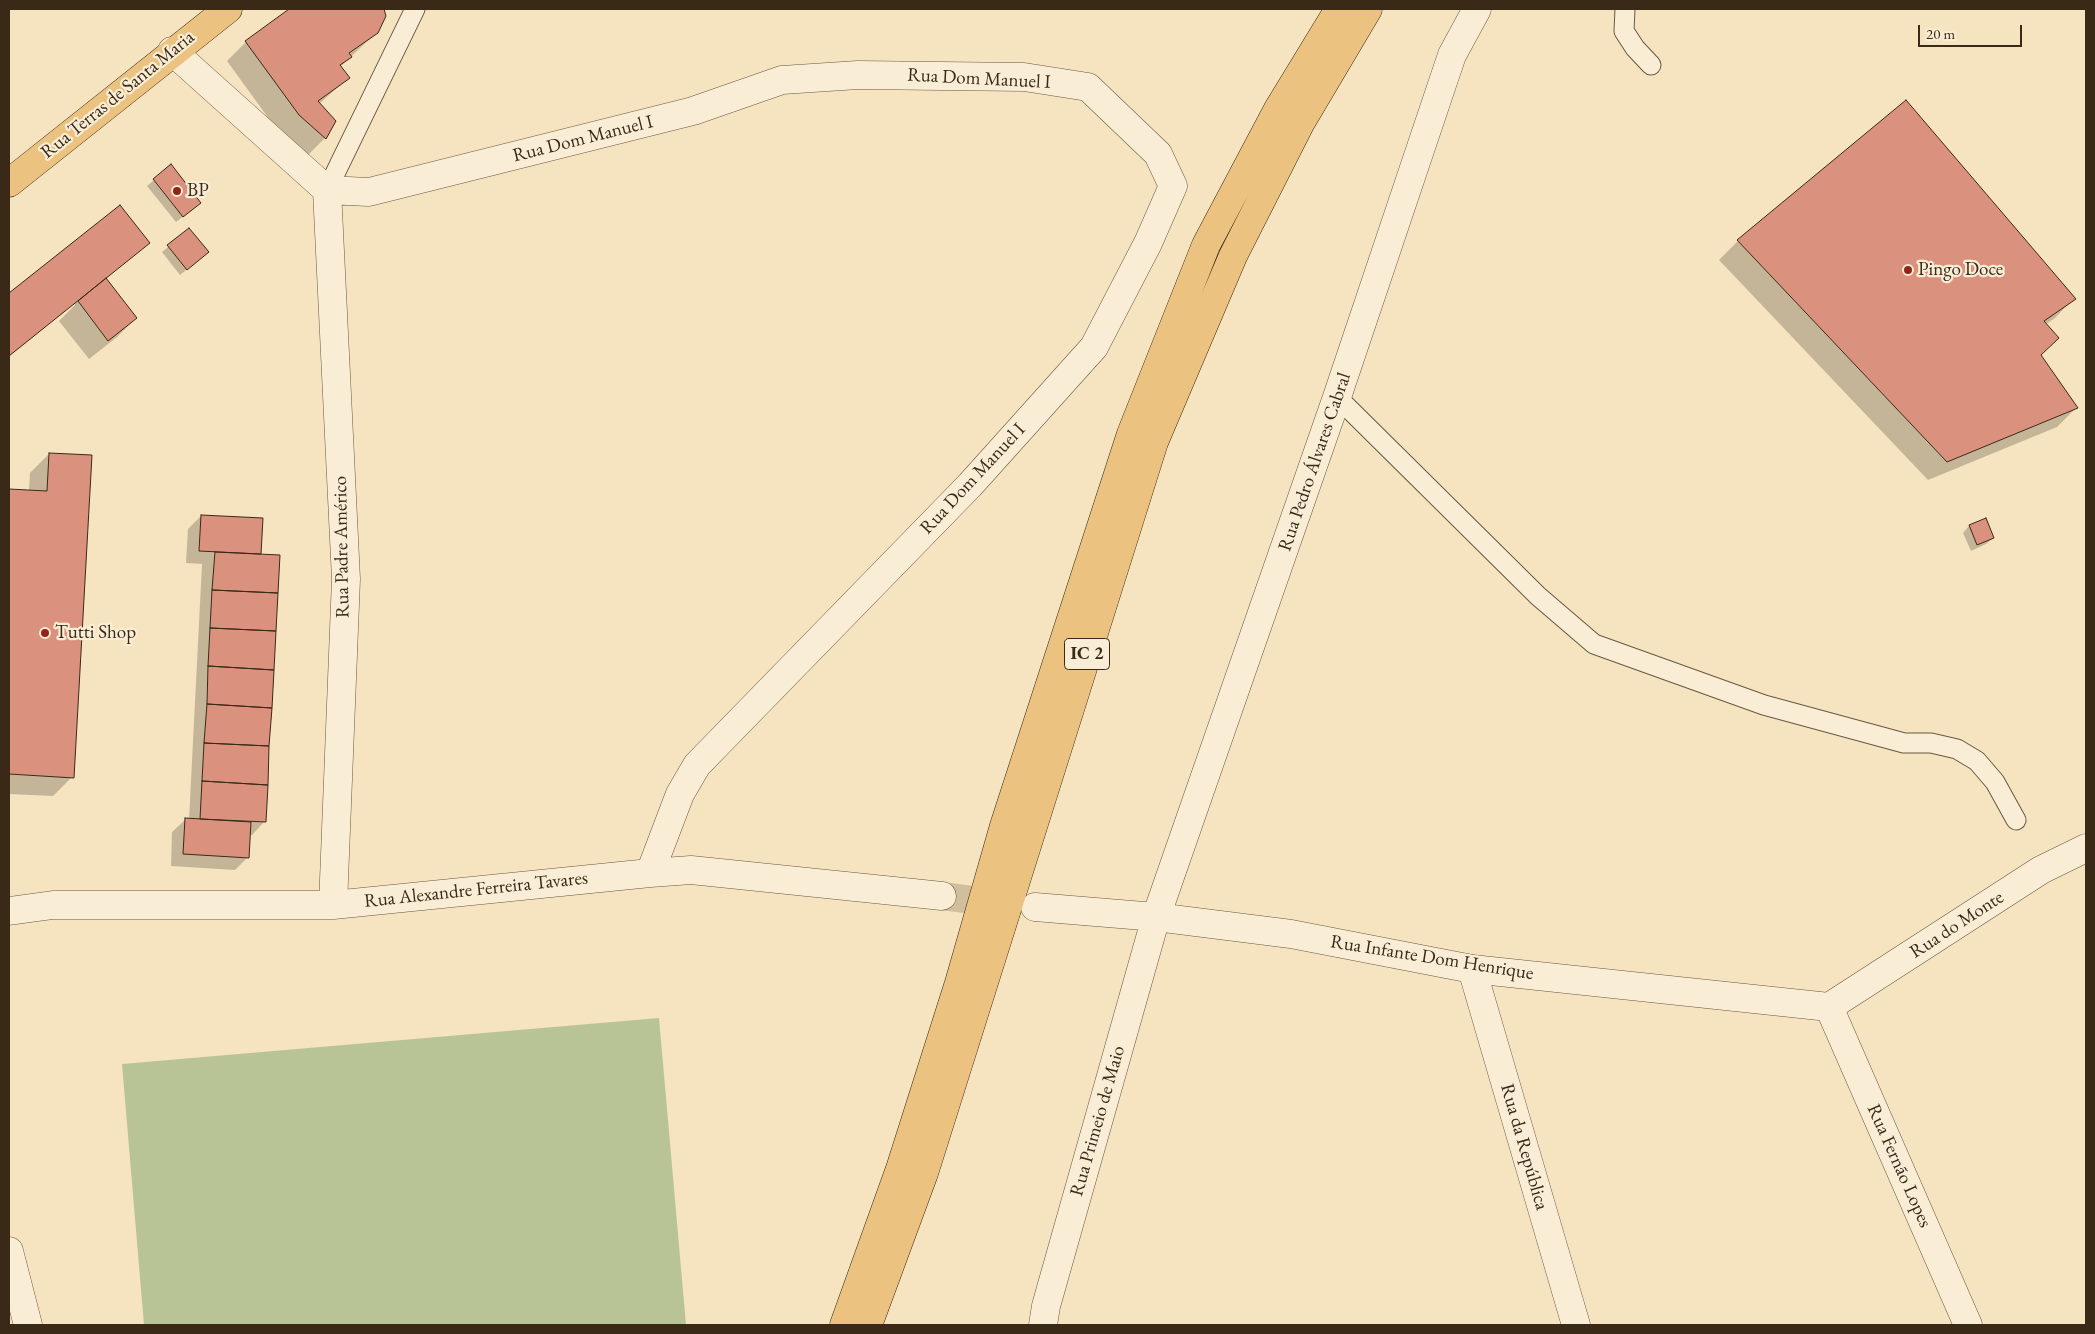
<!DOCTYPE html>
<meta charset="utf-8">
<style>
body{margin:0}
#map{position:relative;width:2095px;height:1334px;overflow:hidden;background:#f6e3bf;font-family:"EB Garamond",serif}
canvas{display:block}
.frame{position:absolute;inset:0;border:10px solid #3a2916;pointer-events:none}
.scale{position:absolute;left:1918px;top:25px;width:104px;height:22px;box-sizing:border-box;border:2px solid #3a2916;border-top:0;padding-left:6px;font-size:15px;line-height:18px;white-space:nowrap;color:#3a2916;-webkit-text-stroke:4px #f9edd5;paint-order:stroke}
</style>
<div id="map">
<canvas width="2095" height="1334"></canvas>
<div class="frame"></div>
<div class="scale">20 m</div>
</div>
<script>
const c = document.querySelector('canvas').getContext('2d');
c.lineJoin = 'round';
function fill(path, color) { c.fillStyle = color; c.fill(path, 'evenodd'); }
const poly = rows => new Path2D(rows.map(r => 'M' + r).join(''));
function stroke(path, color, width, dash) { c.strokeStyle = color; c.lineWidth = width; c.lineCap = dash ? 'butt' : 'round'; c.setLineDash(dash || []); c.stroke(path); }
function write(font, color, halo, rows, align = 'center') {
  c.font = font + ' "EB Garamond",serif'; c.lineWidth = 4.5; c.setLineDash([]); c.textBaseline = 'middle'; c.strokeStyle = halo; c.fillStyle = color; for (const [text, x, y, turn = 0] of rows) {
    c.save(); c.translate(x, y); c.rotate((+turn || 0) * Math.PI / 180); c.textAlign = isNaN(turn) ? turn : align; if (halo) c.strokeText(text, 0, 0); c.fillText(text, 0, 0); c.restore();
  }
}
fill(poly([
 [659,1018,686,1325,144,1325,122,1064]
]), '#b8c495');
fill(poly([
 [292,9,383,9,384,16,377,32,340,67,348,78,319,104,325,138,306,157,280,134,227,61,246,42],
 [1906,102,2074,298,2055,318,2046,324,2040,356,2076,408,2057,427,1928,480,1719,260,1738,241],
 [171,166,193,209,176,222,147,186],
 [120,207,149,243,105,279,136,318,117,337,89,359,59,321,75,305,74,304,9,356,9,295],
 [189,230,201,258,180,275,162,252],
 [49,454,72,777,53,796,9,794,9,490,29,491,30,473],
 [201,516,262,519,260,555,264,822,252,835,249,835,248,857,235,870,171,866,172,832,185,820,189,820,202,564,186,563,188,529],
 [1985,520,1993,538,1986,544,1971,551,1963,533,1969,526]
]), '#0003');
const building = poly([
 [289,9,384,9,386,16,378,33,349,53,352,57,340,65,350,78,318,101,336,121,326,139,299,115,245,41,289,9],
 [1906,100,2076,299,2044,321,2059,338,2041,355,2078,408,1947,462,1737,240,1906,100],
 [171,164,201,203,183,217,153,179,171,164],
 [120,205,150,243,9,356,9,293,120,205],
 [189,228,209,252,187,270,167,245,189,228],
 [106,278,137,318,108,341,78,301,106,278],
 [49,453,92,455,74,778,9,774,9,489,47,491,49,453],
 [201,515,263,518,261,554,199,551,201,515],
 [1986,518,1994,538,1977,545,1969,525,1986,518],
 [215,552,280,555,278,593,212,590,215,552],
 [212,590,278,593,276,631,210,628,212,590],
 [210,628,276,631,274,670,208,666,210,628],
 [208,666,274,670,272,708,207,704,208,666],
 [207,704,272,708,269,746,204,743,207,704],
 [204,743,269,746,268,785,202,781,204,743],
 [202,781,268,785,266,822,200,819,202,781],
 [185,818,251,822,249,858,183,854,185,818]
]);
fill(building, '#da917d');
stroke(building, '#3a2916', 1);
stroke(poly([
 [942,896,1005,904]
]), '#d0be9d', 28, [28, 14]);
const lane = poly([
 [1625,9,1624,31,1635,48,1651,65],
 [327,190,415,9],
 [1337,397,1538,596,1594,644,1764,705,1904,743,1931,743,1957,749,1977,761,1995,782,2016,820]
]);
const street = poly([
 [172,51,327,190,369,192,693,111,782,80,858,75,1024,77,1088,87,1158,154,1173,186,1148,243,1094,347,970,485,697,765,680,794,650,873],
 [327,190,346,579,333,905],
 [1035,907,1156,917,1291,934,1472,969,1829,1007],
 [9,911,53,905,333,905,650,873,691,870,942,896],
 [1472,969,1576,1325],
 [1829,1007,1968,1325],
 [1829,1007,2041,870,2086,848],
 [9,1251,28,1325],
 [1043,1325,1046,1306,1156,917,1337,397,1452,55,1477,9]
]);
const primary = poly([
 [9,183,228,9]
]);
const highway = poly([
 [844,1325,900,1169,959,983,1004,826,1131,434,1206,245,1278,109,1339,9],
 [868,1325,924,1173,1154,442,1233,256,1301,122,1368,9]
]);
stroke(lane, '#695840', 21);
stroke(street, '#695840', 29);
stroke(primary, '#3a2916', 29);
stroke(highway, '#3a2916', 29);
stroke(lane, '#f9edd5', 19);
stroke(street, '#f9edd5', 28);
stroke(primary, '#ebc280', 28);
stroke(highway, '#ebc280', 28);
for (const [x, y, r, color] of [
 [177,191,5,"#8f2418"],
 [1908,270,5,"#8f2418"],
 [45,633,5,"#8f2418"]
]) { const dot = new Path2D(); dot.arc(x, y, r, 0, 2 * Math.PI); c.fillStyle = color; c.fill(dot); stroke(dot, '#f9edd5', 2); }
for (const [x, y, w] of [
 [1087,654,45]
]) { const box = new Path2D(); box.roundRect(x - w / 2, y - 15.5, w, 31, 4); c.fillStyle = '#f9edd5'; c.fill(box); stroke(box, '#3a2916', 1); }
write('bold 18px', '#3a2916', null, [
 ["IC 2",1087,654]
]);
write('19px', '#3a2916', '#f9edd5', [
 ["Rua Dom Manuel I",979,79,3],
 ["Rua Terras de Santa Maria",118,95,-39],
 ["Rua Dom Manuel I",583,139,-14],
 ["Rua Pedro Álvares Cabral",1315,462,-71],
 ["Rua Dom Manuel I",973,479,-47],
 ["Rua Padre Américo",342,547,-91],
 ["Rua Alexandre Ferreira Tavares",476,890,-6],
 ["Rua do Monte",1957,925,-33],
 ["Rua Infante Dom Henrique",1432,958,9],
 ["Rua Primeio de Maio",1098,1121,-74],
 ["Rua da República",1524,1147,74],
 ["Rua Fernão Lopes",1899,1166,66]
]);
write('19px', '#3a2916', '#f9edd5', [
 ["BP",187,191],
 ["Pingo Doce",1918,270],
 ["Tutti Shop",55,633]
], 'left');
</script>
